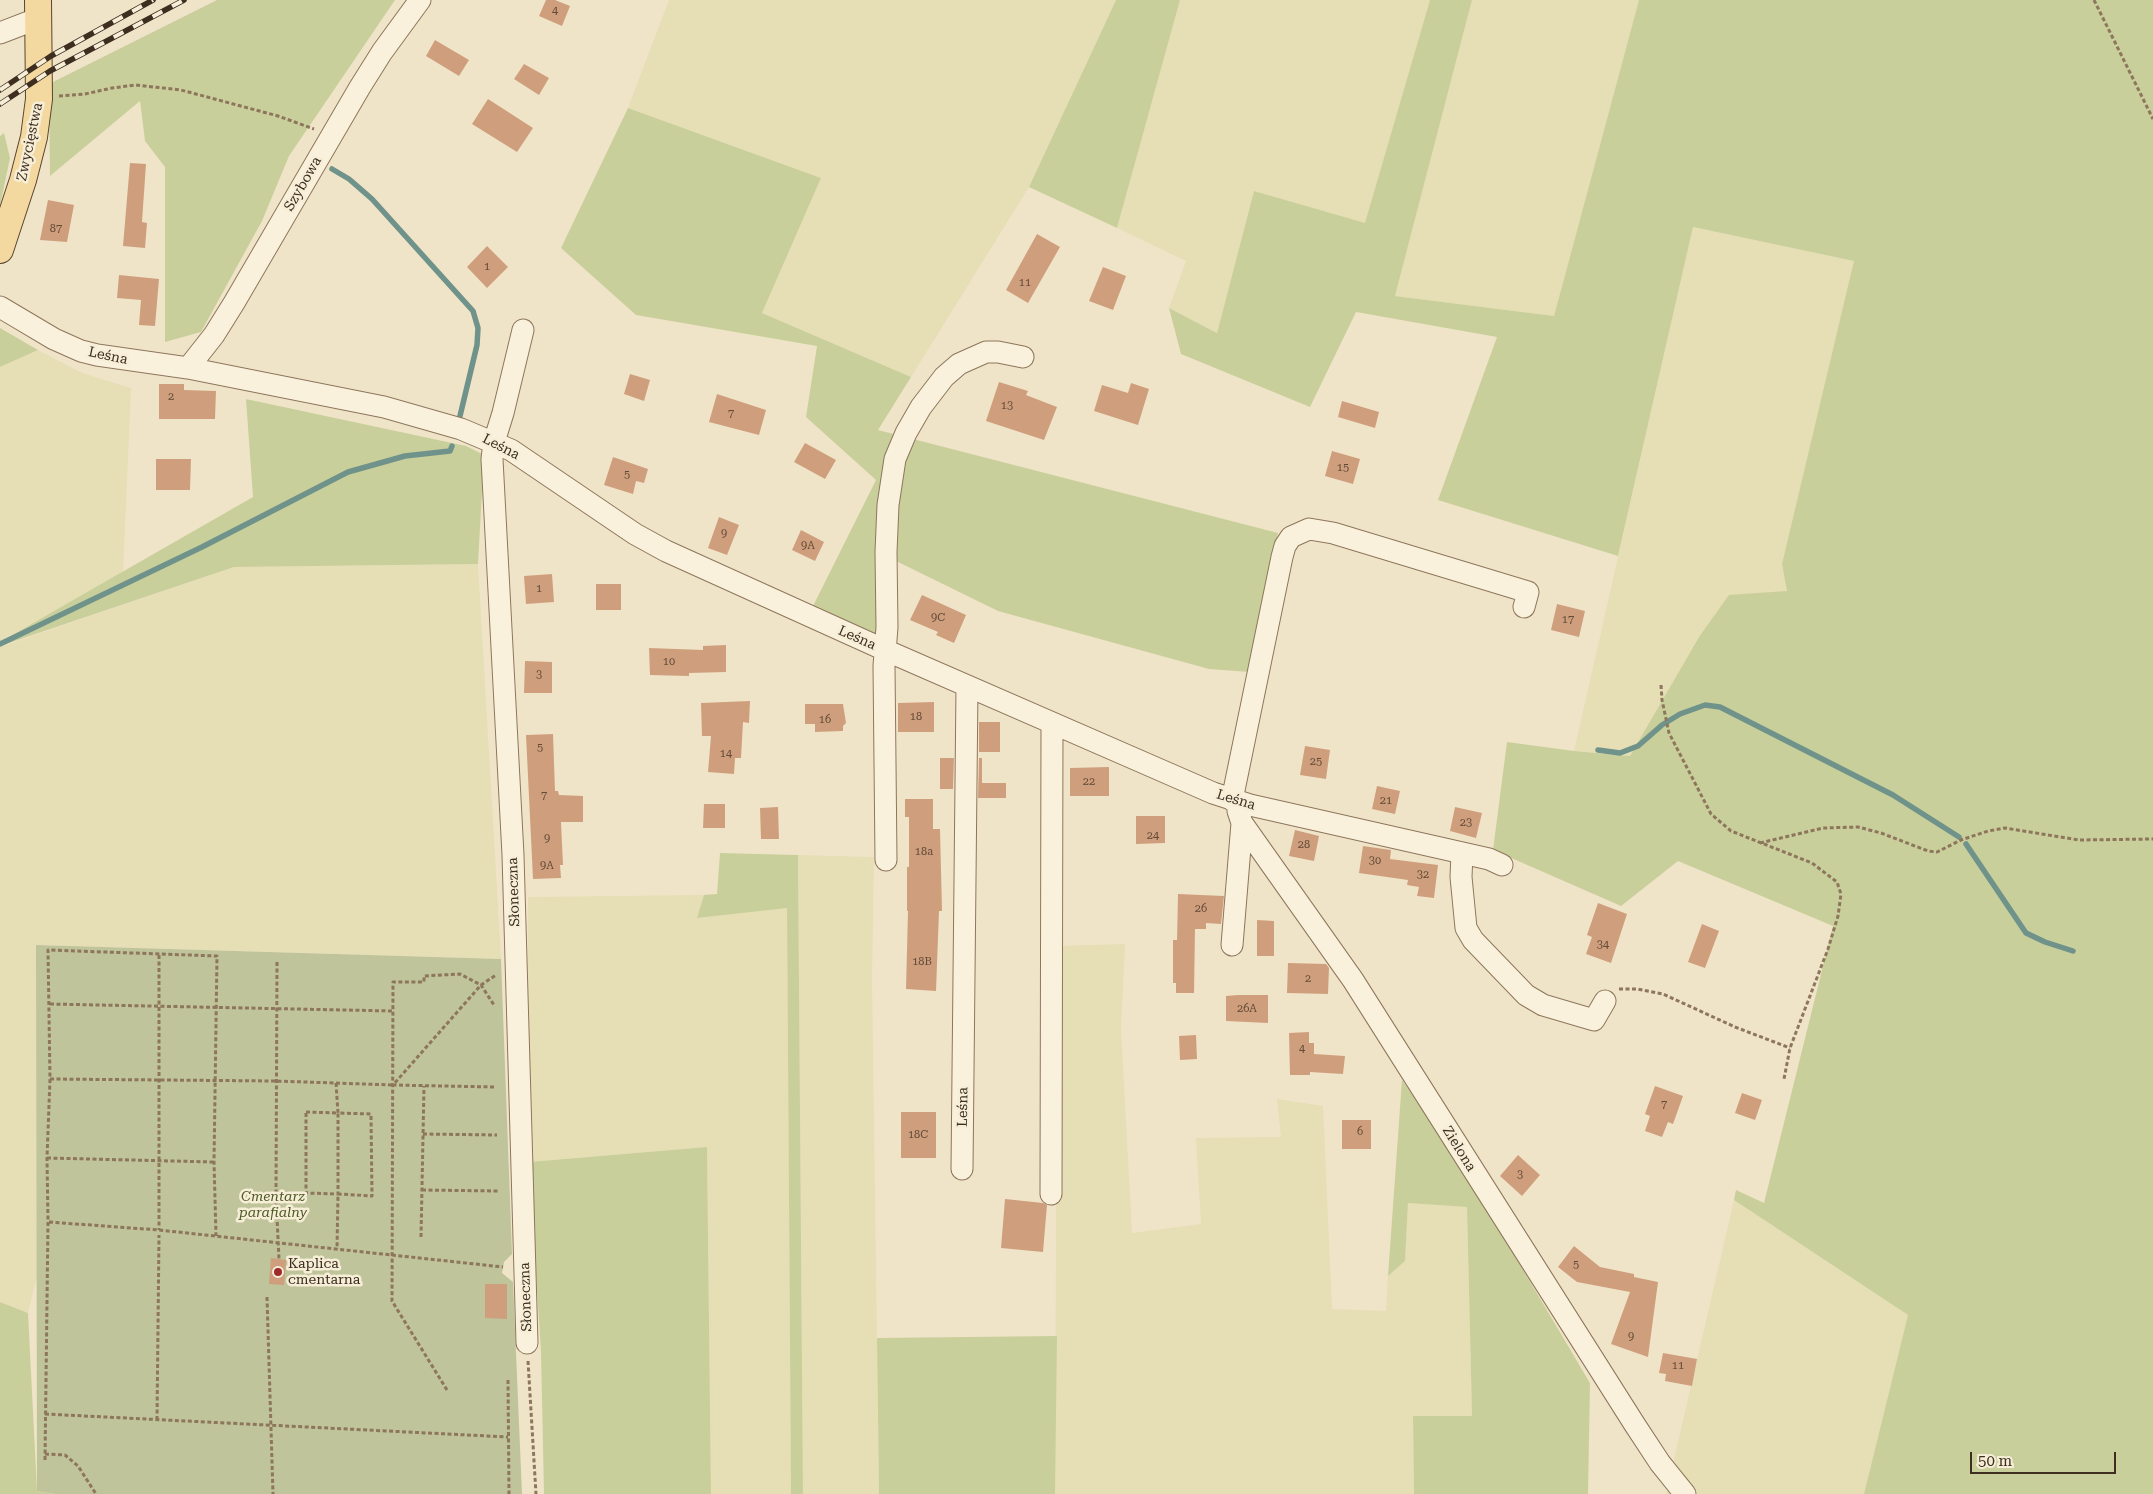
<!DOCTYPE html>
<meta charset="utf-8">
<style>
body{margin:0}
#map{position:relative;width:2153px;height:1494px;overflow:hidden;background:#f0e4c8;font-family:"Roboto Serif",serif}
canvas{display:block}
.scale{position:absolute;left:1970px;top:1452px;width:146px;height:22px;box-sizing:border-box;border:2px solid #3d2e20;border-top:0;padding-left:6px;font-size:15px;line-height:18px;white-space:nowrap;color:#3d2e20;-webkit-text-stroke:4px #f7eed8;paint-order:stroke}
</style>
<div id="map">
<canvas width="2153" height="1494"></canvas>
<div class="scale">50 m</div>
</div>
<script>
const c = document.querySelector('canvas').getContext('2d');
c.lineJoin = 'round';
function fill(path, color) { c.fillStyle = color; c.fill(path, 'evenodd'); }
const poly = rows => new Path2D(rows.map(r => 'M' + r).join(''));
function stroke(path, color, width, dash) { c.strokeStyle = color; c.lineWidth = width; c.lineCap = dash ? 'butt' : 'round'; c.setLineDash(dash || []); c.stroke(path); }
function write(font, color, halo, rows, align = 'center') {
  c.font = font + ' "Roboto Serif",serif'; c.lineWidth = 5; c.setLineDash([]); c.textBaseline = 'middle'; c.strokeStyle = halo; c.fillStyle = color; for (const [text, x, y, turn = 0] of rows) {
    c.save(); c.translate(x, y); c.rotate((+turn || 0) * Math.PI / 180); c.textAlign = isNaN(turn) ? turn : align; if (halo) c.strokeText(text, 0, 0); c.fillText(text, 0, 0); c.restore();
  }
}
fill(poly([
 [669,0,1116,0,1029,187,911,377,762,313,821,178,628,108],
 [1180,0,1430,0,1365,224,1254,191,1217,333,1169,308,1186,261,1117,228],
 [1472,0,1639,0,1554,316,1395,296],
 [1693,227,1855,261,1782,564,1787,591,1699,637,1630,756,1574,751],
 [38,350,82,373,131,388,123,573,0,641,0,367],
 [478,564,501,959,36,945,37,1276,28,1313,0,1302,0,647,234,567],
 [798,855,874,857,872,978,879,1494,803,1494],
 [704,895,698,918,787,907,791,1494,711,1494,707,1147,529,1162,528,897],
 [1125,944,1121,1029,1132,1233,1201,1224,1196,1138,1281,1137,1277,1099,1323,1106,1332,1309,1386,1311,1388,1276,1405,1261,1408,1203,1467,1207,1472,1416,1413,1416,1414,1494,1055,1494,1057,946],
 [1734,1200,1908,1315,1864,1494,1666,1494]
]), '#e6deb5');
fill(poly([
 [217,0,395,0,289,156,262,221,201,332,165,342,165,167,145,141,140,101,50,176,49,84],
 [1116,0,1180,0,1117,228,1029,187],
 [1430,0,1472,0,1395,296,1554,316,1639,0,2153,0,2153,1494,1864,1494,1908,1315,1734,1200,1736,1190,1764,1203,1833,926,1678,861,1621,906,1493,850,1507,742,1574,751,1630,756,1699,637,1729,595,1787,591,1782,564,1854,261,1693,227,1618,556,1438,500,1497,337,1356,312,1310,407,1181,354,1169,308,1217,333,1254,191,1365,223],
 [628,108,821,178,762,313,911,377,878,430,1278,533,1250,672,1209,669,998,611,896,561,876,654,805,622,876,480,806,417,817,346,636,315,561,248],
 [4,133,10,158,0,206,0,136],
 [0,328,38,350,0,367],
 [246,399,466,446,484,455,478,564,234,567,0,646,0,642,253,497],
 [720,853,798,855,803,1494,791,1494,787,908,697,918,704,895,717,894],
 [1402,1080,1464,1170,1590,1383,1588,1494,1414,1494,1413,1416,1472,1416,1467,1207,1408,1203,1405,1261,1388,1276],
 [707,1147,711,1494,544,1494,541,1352,529,1162],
 [0,1302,28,1313,37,1491,55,1494,0,1494],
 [1057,1336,1055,1494,879,1494,877,1338]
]), '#c9cf9b');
fill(poly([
 [36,945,501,959,512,1254,504,1262,502,1273,513,1282,522,1494,55,1494,37,1491]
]), '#bfc49a');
stroke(poly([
 [332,169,349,179,372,199,473,311,478,328,477,345,460,416],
 [0,644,202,547,348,472,405,456,450,451,452,446],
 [1598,750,1620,753,1638,746,1662,725,1680,714,1705,705,1720,707,1893,795,1959,837],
 [1966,844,2026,933,2045,942,2073,951]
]), '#6f938a', 5.5);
fill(poly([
 [546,0,555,0,570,6,562,26,539,16],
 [435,40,469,60,459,76,426,56],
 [524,64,549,78,539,95,514,79],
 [488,99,533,128,517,152,472,124],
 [130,163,146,164,142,222,147,223,145,248,123,246],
 [48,200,74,205,67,242,40,240],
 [1037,234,1060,247,1028,303,1006,290],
 [487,246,508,267,487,288,467,267],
 [1103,267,1126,276,1113,310,1089,301],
 [119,275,159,279,155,326,139,325,141,300,117,298],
 [630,374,650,380,644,401,624,394],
 [999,382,1028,391,1026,395,1057,407,1044,440,986,421],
 [1131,383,1149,389,1138,425,1094,411,1102,385,1128,393],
 [159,384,184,384,184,390,216,391,215,419,159,419],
 [717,394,766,410,759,435,709,422],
 [1342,401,1379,412,1375,428,1338,417],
 [805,443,836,460,825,479,794,462],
 [1332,451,1360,459,1353,484,1325,476],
 [613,457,648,469,644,483,636,481,633,494,604,485],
 [156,459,191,459,190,490,156,490],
 [719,517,739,525,727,555,708,548],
 [801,530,824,542,815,561,792,550],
 [552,574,554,602,526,604,524,576],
 [596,584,621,584,621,610,596,610],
 [922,595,966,615,954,643,936,635,938,632,910,620],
 [1557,604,1585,611,1579,637,1551,630],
 [726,645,726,672,689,673,689,676,650,675,649,648,703,650,703,646],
 [525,661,552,662,552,693,524,693],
 [750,701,749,723,743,722,741,758,735,758,734,774,708,772,711,736,702,736,701,703],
 [934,702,934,732,898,732,898,703],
 [805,704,843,704,846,723,843,726,843,731,815,732,815,724,805,724],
 [979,722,1000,722,1000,752,979,752],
 [553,734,555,791,558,791,559,795,583,796,583,822,561,822,563,865,560,865,561,878,533,879,526,735],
 [1305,746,1330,750,1326,779,1300,775],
 [940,758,954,758,953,789,940,789],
 [979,758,982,758,982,783,1006,783,1006,798,978,798],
 [1109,767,1109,796,1070,796,1070,768],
 [1377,786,1400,791,1395,814,1372,809],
 [905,799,933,799,933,829,940,829,942,911,939,911,936,991,906,989,908,911,907,911,907,867,909,867,909,817,905,817],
 [704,804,725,804,725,828,703,828],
 [778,807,779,839,761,839,760,808],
 [1455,807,1482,813,1476,838,1450,831],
 [1136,816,1165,816,1165,843,1136,844],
 [1295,830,1319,836,1314,861,1289,856],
 [1363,846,1391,850,1390,859,1438,865,1434,898,1417,896,1419,887,1407,885,1408,880,1359,873],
 [1178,894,1224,896,1221,924,1206,923,1206,929,1195,929,1194,993,1176,993,1176,983,1173,983,1173,940,1177,940],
 [1598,903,1627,914,1611,963,1586,954,1592,937,1587,935],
 [1257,920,1274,921,1274,956,1257,956],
 [1702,924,1719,931,1705,968,1688,962],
 [1288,963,1326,964,1329,968,1328,994,1287,993],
 [1238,995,1268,995,1268,1023,1226,1021,1226,996],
 [1309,1032,1309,1043,1314,1043,1314,1054,1345,1056,1343,1074,1310,1072,1310,1075,1290,1075,1289,1033],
 [1196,1035,1197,1059,1180,1060,1179,1036],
 [1655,1086,1683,1096,1673,1124,1668,1122,1662,1137,1645,1131,1650,1116,1645,1114],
 [1742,1093,1762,1100,1755,1120,1735,1113],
 [901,1112,936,1112,936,1158,901,1158],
 [1342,1120,1371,1120,1371,1149,1342,1149],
 [1518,1155,1540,1175,1522,1196,1500,1176],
 [1005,1199,1043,1203,1047,1205,1043,1252,1001,1248],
 [1574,1246,1600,1267,1634,1274,1634,1277,1658,1282,1648,1357,1611,1344,1630,1292,1577,1282,1558,1267],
 [271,1258,286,1260,284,1285,269,1284],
 [485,1284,507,1284,507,1319,485,1318],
 [1663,1353,1697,1359,1692,1386,1665,1381,1666,1374,1659,1373]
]), '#cf9f7d');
const minor = poly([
 [0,33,39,18],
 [0,307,54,339,81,351,97,355,188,368,384,407,461,429,511,450,635,534,666,551,885,650,1213,793,1250,805,1489,859,1502,865],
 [523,330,503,413,494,442,492,459,513,855,527,1343],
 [188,368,214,335,234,303,360,87,382,52,420,0],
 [1232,800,1282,557,1285,546,1291,537,1309,529,1333,533,1528,592,1524,607],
 [1238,802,1238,811,1242,823,1353,980,1635,1425,1660,1463,1685,1494],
 [1462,853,1461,877,1466,928,1473,940,1526,995,1543,1005,1594,1020,1605,1001],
 [886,860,884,666,887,627,886,552,888,505,895,459,906,433,921,407,944,377,959,364,986,352,998,352,1023,357],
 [1232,945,1242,823],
 [962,1169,967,686],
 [1051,1194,1052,723]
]);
const major = poly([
 [0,250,23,180,34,137,39,99,38,0]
]);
stroke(minor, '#8d765c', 23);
stroke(major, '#5b4430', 28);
stroke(poly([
 [2094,0,2153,119],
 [59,96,85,94,112,88,136,85,181,90,278,116,314,129],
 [1661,685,1662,700,1669,733,1711,814,1731,831,1812,863,1837,882,1841,894,1838,916,1828,949,1790,1048,1784,1079],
 [1760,843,1823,828,1858,827,1881,833,1928,851,1937,852,1961,840,1988,831,2005,828,2079,840,2153,839],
 [159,955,159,1230],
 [277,962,276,1197,279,1259],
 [1619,989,1637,989,1663,994,1735,1027,1790,1048],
 [50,1004,393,1011],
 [50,1079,276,1081,393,1085],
 [336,1083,338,1113,371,1114,372,1196,338,1194,337,1249],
 [494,1087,393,1085,481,985,496,975],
 [306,1112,338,1113,338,1194,306,1193,306,1112],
 [423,1134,497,1135],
 [47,1158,214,1162],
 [422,1190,498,1191],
 [49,1222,159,1230,503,1267],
 [421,1237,424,1086],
 [267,1297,273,1494],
 [528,1361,536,1494],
 [508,1380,509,1494],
 [447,1390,392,1301,393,982,424,982,424,976,460,974,481,985,494,1005],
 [45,1414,508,1437],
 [157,1420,159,1235],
 [45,1454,65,1455,78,1466,96,1494],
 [45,1460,48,1222,47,1158,50,1079,48,950,217,956,214,1162,216,1236]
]), '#8d765c', 3, [4, 2.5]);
stroke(minor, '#faf1dc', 21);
stroke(major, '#f3d9a0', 26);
const rail = poly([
 [0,90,51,56,153,0],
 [0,104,50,71,184,0]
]);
stroke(rail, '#3d2e20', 5.5);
stroke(rail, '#f7eed8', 4, [11]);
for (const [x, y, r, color] of [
 [278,1272,5,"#9e2a2b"]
]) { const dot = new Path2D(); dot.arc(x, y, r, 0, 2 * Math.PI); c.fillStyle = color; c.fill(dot); stroke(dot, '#f7eed8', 2); }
write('11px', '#624a37', null, [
 ["4",555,11],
 ["87",56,229],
 ["1",487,267],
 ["11",1025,283],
 ["2",171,397],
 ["13",1007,406],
 ["7",731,414],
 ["15",1343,468],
 ["5",627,475],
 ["9",724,534],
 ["9A",808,546],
 ["1",539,589],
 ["9C",938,618],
 ["17",1568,620],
 ["10",669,662],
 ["3",539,675],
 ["18",916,717],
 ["16",825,720],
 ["5",540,748],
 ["14",726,754],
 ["25",1316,762],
 ["22",1089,782],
 ["7",544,796],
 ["21",1386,801],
 ["23",1466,823],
 ["24",1153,836],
 ["9",547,839],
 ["28",1304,845],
 ["18a",924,852],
 ["30",1375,861],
 ["9A",547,866],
 ["32",1423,875],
 ["26",1201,909],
 ["34",1603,945],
 ["18B",922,962],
 ["2",1308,979],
 ["26A",1247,1009],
 ["4",1302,1049],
 ["7",1664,1105],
 ["6",1360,1132],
 ["18C",918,1135],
 ["3",1520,1175],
 ["5",1576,1265],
 ["9",1631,1337],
 ["11",1678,1366]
]);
write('14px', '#3d2e20', '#f7eed8', [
 ["Zwycięstwa",30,142,-78],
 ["Szybowa",303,184,-60],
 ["Leśna",108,356,12],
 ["Leśna",501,447,27],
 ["Leśna",857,638,24],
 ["Leśna",1236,800,17],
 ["Słoneczna",514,892,-92],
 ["Leśna",963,1107,-89],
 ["Zielona",1459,1149,58],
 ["Słoneczna",526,1297,-92]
]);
write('italic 14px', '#4d5a26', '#f7eed8', [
 ["Cmentarz",273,1197],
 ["parafialny",273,1213]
]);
write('14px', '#3d2e20', '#f7eed8', [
 ["Kaplica",288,1264],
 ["cmentarna",288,1280]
], 'left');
</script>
